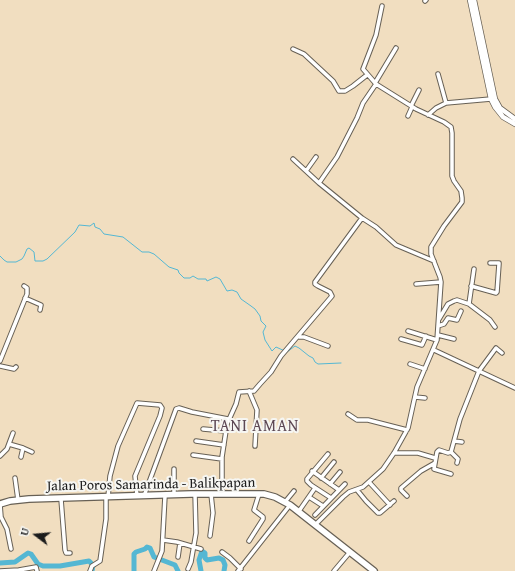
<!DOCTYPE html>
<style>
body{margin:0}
#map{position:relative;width:515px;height:571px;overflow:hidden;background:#f1dec0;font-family:"Gentium Book Plus",serif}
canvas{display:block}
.north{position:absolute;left:16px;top:515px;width:40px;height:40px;-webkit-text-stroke:3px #f6f6f2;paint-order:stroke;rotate:286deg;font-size:11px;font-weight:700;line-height:16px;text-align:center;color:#1c1c1c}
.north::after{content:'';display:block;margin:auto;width:14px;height:18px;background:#1c1c1c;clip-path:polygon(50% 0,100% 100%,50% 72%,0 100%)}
</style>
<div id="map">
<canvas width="515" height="571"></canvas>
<div class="north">U</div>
</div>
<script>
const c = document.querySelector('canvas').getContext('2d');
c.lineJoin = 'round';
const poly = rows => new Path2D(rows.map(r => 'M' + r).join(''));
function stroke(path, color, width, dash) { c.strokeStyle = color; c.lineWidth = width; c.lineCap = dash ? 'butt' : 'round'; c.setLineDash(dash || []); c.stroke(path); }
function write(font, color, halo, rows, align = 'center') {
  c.font = font + ' "Gentium Book Plus",serif'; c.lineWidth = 4; c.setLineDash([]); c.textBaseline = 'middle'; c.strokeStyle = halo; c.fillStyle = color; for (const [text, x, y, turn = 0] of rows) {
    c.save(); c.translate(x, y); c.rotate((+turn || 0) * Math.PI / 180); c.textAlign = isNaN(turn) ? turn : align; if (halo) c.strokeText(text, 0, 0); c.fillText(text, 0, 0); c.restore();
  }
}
stroke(poly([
 [0,256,4,260,7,262,16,262,22,259,24,256,27,249,29,248,34,252,35,261,43,261,47,259,75,232,79,225,90,226,94,223,95,227,100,229,104,234,123,237,142,252,149,252,154,254,169,267,178,270,179,273,184,278,190,278,193,276,198,279,206,279,207,281,216,277,220,279,227,291,232,290,237,292,241,299,251,306,255,309,260,316,261,321,266,326,263,332,265,340,272,351,276,347,287,352,295,346,299,348,309,356,313,358,315,362,318,364,341,363]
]), '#54b7d3', 1);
stroke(poly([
 [0,563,15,562,28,553,31,554,38,564,43,566,60,566,89,561,93,565,92,571],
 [134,571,134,554,136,552,145,549,147,547,150,548,154,557,175,565,178,571],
 [201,571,199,560,202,551,205,553,205,558,207,560,219,558,223,560,225,565,224,571]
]), '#54b7d3', 5);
const minor = poly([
 [425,1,426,0],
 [293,49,304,54,333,81,339,91,345,91,353,86,367,75],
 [438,74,446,103],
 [375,83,396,48],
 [376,84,363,103,357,118,337,157,319,183,362,218,376,227,396,245,434,261],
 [411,106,419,90],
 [428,115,436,108,446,103,491,99],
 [408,116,412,107],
 [293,159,319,183],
 [306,171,316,157],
 [416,284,441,282],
 [471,286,496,293,497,292,499,264,499,263,490,263],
 [25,298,41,305,40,310],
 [469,304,474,269],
 [439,319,448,304,454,301,457,300,469,304,490,320,495,327],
 [438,326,444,324,448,318,457,320,461,311],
 [408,331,437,340],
 [438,335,454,339],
 [299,337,304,337,328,346],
 [401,339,422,345,426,336],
 [434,350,515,388],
 [0,361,27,294,27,288,24,286],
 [410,364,425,369],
 [0,366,14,369,16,367],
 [249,391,257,410,255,446],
 [415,397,425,398],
 [348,414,357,420,368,420,407,430],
 [203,429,226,431],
 [196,441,224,445],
 [454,441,462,442],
 [9,444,23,448,21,457],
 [23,448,32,452],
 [451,452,458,459,457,463],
 [394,453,418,453,435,458],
 [328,454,307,479,307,481,311,485,331,498],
 [193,455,222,459],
 [0,456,7,449,13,433],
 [174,469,174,495],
 [312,471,339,490],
 [451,474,434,469,437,452,439,450,448,453,451,452,460,419,479,371,496,348,502,353],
 [15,478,18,500],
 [321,478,334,462],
 [369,482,390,505],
 [330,484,340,472],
 [357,490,366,501,378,513,380,513,394,501],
 [222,494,222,457,227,424,236,404,239,392,254,391,260,384,271,372,281,356,332,296,330,292,318,286,315,284,315,282,362,218],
 [144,496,176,409,179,408,192,412,228,419],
 [407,496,401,490,401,488,421,471,435,463],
 [108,497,110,476,118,446,137,403,160,405,162,408,160,416,135,476,137,496],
 [309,497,323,506],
 [61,499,65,550,66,553,70,553],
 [285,502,294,491],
 [0,504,1,517,7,529,11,549],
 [299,511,315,488],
 [315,515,345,484],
 [315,525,343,497,349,492,363,487,383,469,394,453,408,428,417,387,437,340,441,282,440,277,431,254,431,247,444,226,462,202,462,198,461,191,454,181,452,176,452,133,451,127,444,122,416,109,376,84,363,69,376,35,382,6],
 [210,536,213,513,211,494],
 [163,540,177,542,201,549],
 [249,541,263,519,263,517,254,510,259,494],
 [222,552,230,558,241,569],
 [178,557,180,543],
 [188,569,191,562,196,533,195,494],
 [19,570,36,567,37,571],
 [0,571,19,570,19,571],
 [90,571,92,566,100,561,106,519,106,497],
 [154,571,162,551,165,496],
 [238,571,290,505],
 [334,571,350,552]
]);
const major = poly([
 [470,0,491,99,495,107,503,117,515,124],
 [474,0,495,99,500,108,515,119]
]);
const highway = poly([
 [0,504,10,501,29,499,191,494,264,494,275,497,290,505,374,571]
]);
stroke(minor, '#676055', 5.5);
stroke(major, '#676055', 6);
stroke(highway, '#676055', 8);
stroke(minor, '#fff', 3.5);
stroke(major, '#fff', 4.5);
stroke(highway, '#fff', 5.5);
write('14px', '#1c1c1c', '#f6f6f2', [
 ["Jalan Poros Samarinda - Balikpapan",151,485,-1]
]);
c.letterSpacing = '1px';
write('16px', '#5d4854', '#f6f6f2', [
 ["TANI AMAN",255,427]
]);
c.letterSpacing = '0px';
</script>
